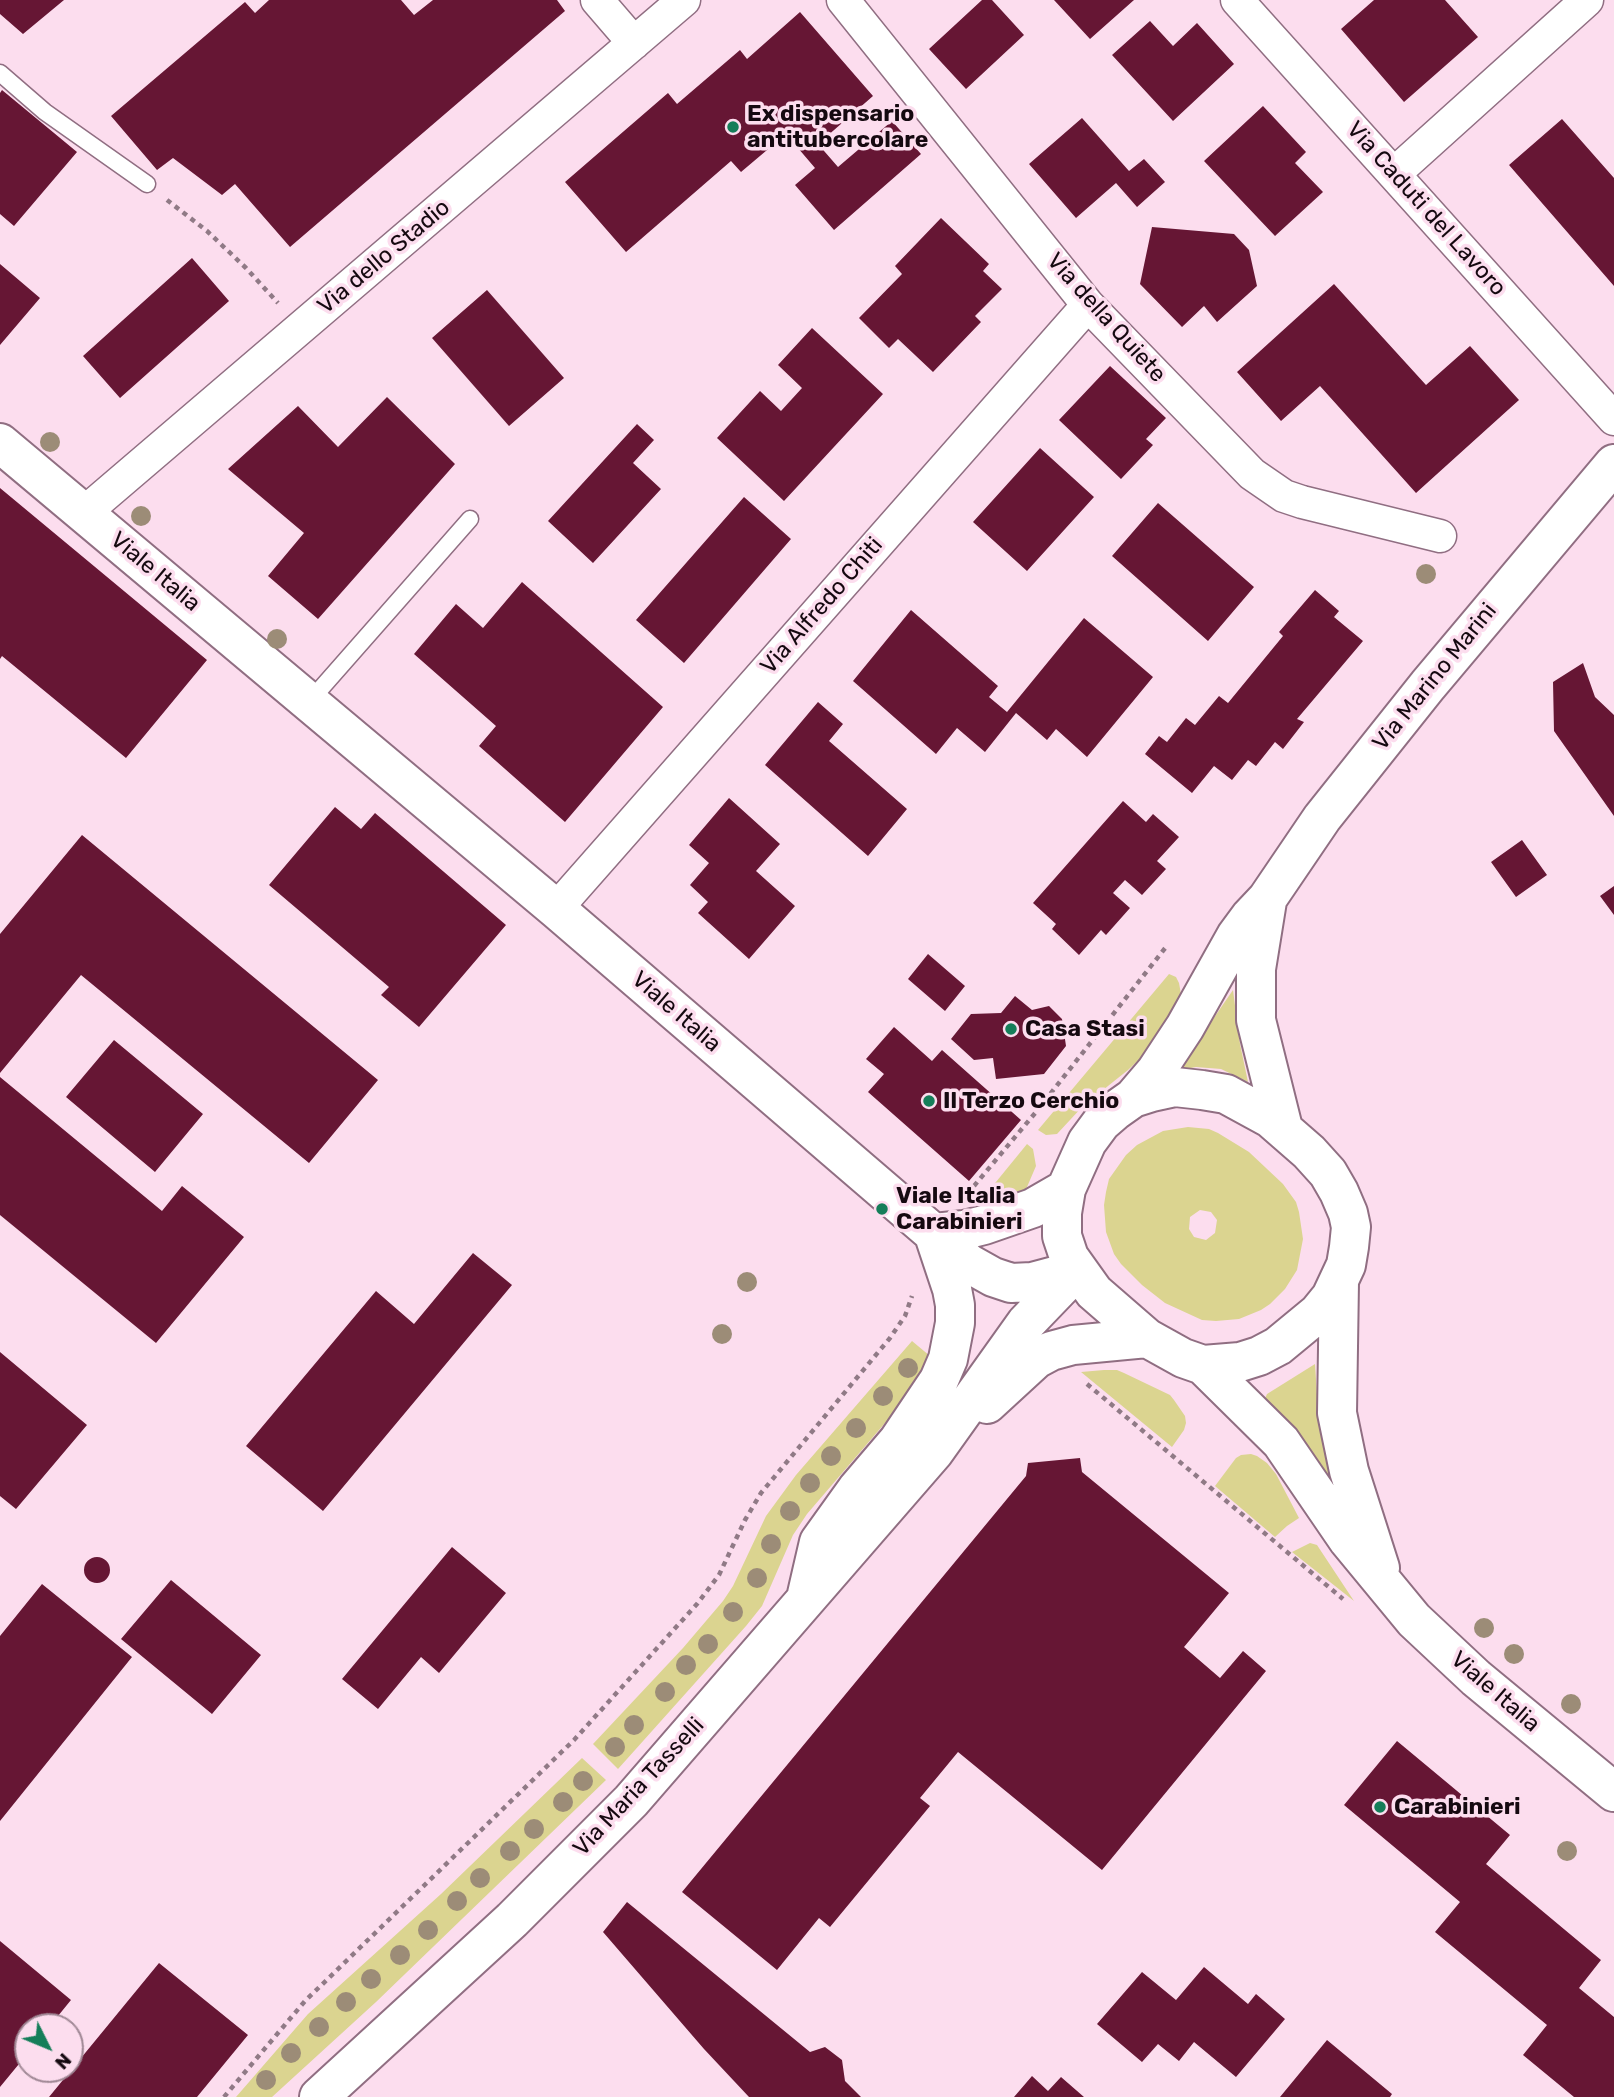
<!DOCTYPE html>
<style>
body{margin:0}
#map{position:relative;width:1614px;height:2097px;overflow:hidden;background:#fcddee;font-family:Rubik,sans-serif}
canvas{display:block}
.north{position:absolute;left:14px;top:2013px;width:70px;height:70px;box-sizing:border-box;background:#fcddee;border:2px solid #a08895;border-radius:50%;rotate:133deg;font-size:19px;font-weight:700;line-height:28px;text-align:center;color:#150910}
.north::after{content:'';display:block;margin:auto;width:24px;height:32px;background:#157e59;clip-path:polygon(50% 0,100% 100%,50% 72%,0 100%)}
</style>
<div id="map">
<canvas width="1614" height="2097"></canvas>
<div class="north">N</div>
</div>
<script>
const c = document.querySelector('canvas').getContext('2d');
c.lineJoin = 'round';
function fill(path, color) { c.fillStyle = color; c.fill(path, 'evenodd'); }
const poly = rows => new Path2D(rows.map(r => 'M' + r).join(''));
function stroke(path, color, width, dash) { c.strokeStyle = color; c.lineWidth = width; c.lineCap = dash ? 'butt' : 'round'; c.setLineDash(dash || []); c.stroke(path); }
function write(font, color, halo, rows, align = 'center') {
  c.font = font + ' Rubik,sans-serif'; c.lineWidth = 7; c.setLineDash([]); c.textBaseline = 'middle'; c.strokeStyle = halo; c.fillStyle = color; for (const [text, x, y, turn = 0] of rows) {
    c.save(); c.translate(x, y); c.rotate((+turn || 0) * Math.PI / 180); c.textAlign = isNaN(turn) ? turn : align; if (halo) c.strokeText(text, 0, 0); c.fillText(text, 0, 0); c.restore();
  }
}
fill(poly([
 [1169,974,1176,977,1179,983,1182,1000,1146,1053,1128,1070,1083,1106,1057,1134,1046,1135,1038,1130],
 [1233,990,1240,1044,1248,1082,1221,1069,1196,1067,1175,1071,1187,1057],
 [1188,1127,1209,1129,1218,1133,1249,1152,1283,1184,1296,1202,1299,1212,1303,1239,1297,1270,1285,1289,1270,1304,1261,1310,1239,1319,1216,1321,1202,1320,1165,1303,1142,1285,1121,1264,1114,1254,1106,1232,1104,1205,1106,1192,1109,1179,1126,1155,1137,1145,1163,1131],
 [1200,1210,1211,1212,1217,1220,1215,1233,1206,1240,1194,1237,1189,1229,1190,1217],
 [1027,1144,1033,1149,1036,1166,1027,1187,1021,1193,982,1207,978,1204],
 [912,1341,930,1356,926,1368,909,1395,807,1514,793,1535,762,1606,746,1626,618,1769,593,1744,683,1648,723,1601,733,1586,766,1516,796,1475],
 [1315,1364,1317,1395,1323,1440,1339,1494,1264,1401,1267,1394],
 [1104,1370,1117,1370,1124,1373,1170,1395,1174,1400,1185,1416,1186,1423,1184,1430,1172,1447,1081,1372],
 [1251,1454,1257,1456,1267,1463,1276,1474,1299,1518,1287,1526,1275,1537,1215,1486,1236,1458,1241,1455],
 [1310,1543,1317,1545,1354,1601,1292,1552],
 [582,1758,606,1780,376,2002,272,2097,236,2097,308,2014,441,1894]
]), '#dbd490');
fill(poly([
 [0,0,64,0,23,34,0,14],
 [269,0,401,0,414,15,433,0,557,0,565,11,290,247,235,184,222,195,173,158,157,170,111,116,245,2,255,13],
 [982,0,992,0,1024,35,966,89,929,49],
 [1054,0,1134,0,1090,39],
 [1374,0,1445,0,1478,37,1404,102,1341,29],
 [800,12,873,96,818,144,838,167,892,121,921,154,834,230,795,185,815,168,786,134,741,172,731,161,626,252,565,182,668,93,677,104,740,50,747,59],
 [1150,21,1173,46,1197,23,1234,64,1173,121,1112,55],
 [2,90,77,152,14,226,0,214,0,93],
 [1263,106,1306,152,1295,163,1323,192,1275,236,1204,161],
 [1082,118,1129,171,1144,159,1165,182,1137,207,1116,183,1076,218,1029,164],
 [1562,119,1614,178,1614,286,1509,165],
 [941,218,989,264,983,271,1002,289,975,316,981,322,933,372,898,339,889,348,859,318,902,274,895,266],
 [1152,227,1234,234,1249,250,1257,286,1217,322,1204,306,1182,327,1140,284],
 [192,258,229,301,120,398,83,356],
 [0,264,40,298,0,345],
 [1334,284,1426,385,1470,346,1519,400,1416,493,1320,386,1281,421,1237,372],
 [487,290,564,378,509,426,432,338],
 [812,328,883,394,784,501,717,438,760,391,781,411,802,388,778,365],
 [1110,366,1166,418,1146,439,1153,445,1121,479,1059,420],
 [387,397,455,464,318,619,268,576,304,533,228,469,298,406,338,447],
 [637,424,654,440,633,463,661,489,593,563,548,521],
 [1040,448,1094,497,1027,571,973,522],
 [0,488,207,660,126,758,2,656,0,659],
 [744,497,791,539,684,663,636,620],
 [1158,503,1254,587,1208,641,1112,556],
 [522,582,663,707,565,822,479,746,496,726,414,654,456,604,483,628],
 [1315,590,1339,611,1334,617,1363,641,1297,719,1304,722,1283,749,1275,742,1256,766,1248,760,1232,780,1214,766,1192,793,1145,754,1159,736,1167,742,1186,718,1195,725,1219,696,1228,703,1283,636,1279,632],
 [911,610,998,686,989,697,1007,712,1084,618,1153,677,1087,757,1056,729,1047,740,1016,713,985,752,957,728,936,754,853,681],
 [1583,663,1595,697,1614,715,1614,816,1554,731,1553,682],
 [818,702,843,724,829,741,907,809,868,856,765,765],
 [729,798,780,844,756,871,795,906,749,959,698,913,708,902,690,885,709,863,689,845],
 [1123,801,1146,822,1153,814,1179,837,1157,861,1166,869,1142,895,1125,880,1113,893,1130,908,1106,935,1101,930,1079,955,1052,929,1056,924,1033,903],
 [335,807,361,829,375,813,506,925,419,1027,381,995,389,987,269,885],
 [82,835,378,1080,309,1163,81,975,0,1073,0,934],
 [1522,840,1547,875,1516,897,1491,862],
 [1614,886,1614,915,1600,896],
 [928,954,965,986,945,1011,908,979],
 [1015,996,1032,1010,1049,1006,1062,1019,1066,1046,1044,1074,996,1079,993,1058,974,1060,951,1039,971,1014,1001,1013],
 [894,1027,932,1061,942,1050,1021,1120,969,1181,868,1092,884,1074,866,1059],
 [114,1040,203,1114,155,1172,66,1097],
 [0,1077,162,1211,182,1186,244,1237,156,1343,0,1215],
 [473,1253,512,1285,323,1511,246,1446,376,1291,414,1324],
 [0,1352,87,1425,16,1509,0,1496],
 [1080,1458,1082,1472,1229,1593,1184,1647,1220,1678,1243,1651,1266,1671,1102,1870,958,1752,920,1798,930,1806,830,1927,819,1918,777,1970,682,1892,1026,1476,1028,1463],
 [452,1547,506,1593,439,1673,421,1657,378,1709,342,1679],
 '84 1570a13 13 0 1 1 26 0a13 13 0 1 1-26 0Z',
 [171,1580,261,1655,212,1714,121,1639],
 [42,1584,132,1657,0,1821,0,1636],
 [1397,1741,1510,1835,1486,1864,1601,1960,1579,1988,1614,2017,1614,2097,1574,2097,1523,2055,1547,2025,1435,1932,1460,1902,1344,1805],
 [627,1902,810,2052,825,2047,842,2060,845,2081,861,2097,749,2097,704,2049,603,1932],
 [0,1941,71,2000,49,2027,28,2027,28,2053,0,2087],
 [159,1963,248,2035,197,2097,49,2097],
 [1204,1967,1248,2004,1256,1994,1285,2019,1236,2077,1194,2042,1179,2061,1158,2044,1142,2062,1097,2024,1142,1972,1176,2000],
 [1327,2040,1392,2094,1390,2097,1280,2097],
 [1032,2076,1048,2091,1061,2077,1084,2097,1014,2097]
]), '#661634');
const lane = poly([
 [0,73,45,112,147,184],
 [309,702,470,519]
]);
const street = poly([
 [597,0,634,43],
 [843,0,1088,305,1252,474,1284,496,1302,502,1440,536],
 [1237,0,1614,419],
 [1395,173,1587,0],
 [84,513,684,0],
 [556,909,1088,305]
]);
const secondary = poly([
 [0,443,556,909,968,1263,993,1277,1011,1283,1032,1282,1077,1270],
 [1267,901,1256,969,1256,1020,1283,1128],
 [1175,1087,1202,1090,1226,1094,1270,1118,1309,1152,1328,1173,1339,1192,1348,1213,1351,1227,1349,1247,1346,1265,1331,1297,1318,1313,1278,1346,1259,1356,1240,1362,1203,1365,1183,1358,1147,1338,1094,1292,1069,1257,1062,1236,1062,1213,1066,1189,1087,1142,1101,1123,1116,1110,1133,1098,1152,1092,1175,1087],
 [1133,1098,1156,1071,1185,1027,1236,936,1250,917,1267,899,1322,818,1428,685,1614,464],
 [934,1233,964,1230,984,1225,1033,1208,1066,1189],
 [1339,1282,1337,1413,1349,1471,1380,1568],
 [1203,1365,1281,1442,1348,1540,1414,1620,1476,1678,1614,1792],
 [987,1404,1036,1359,1051,1351,1073,1345,1147,1338],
 [807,1594,819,1542,857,1489,898,1441,939,1380,948,1359,955,1323,955,1305,952,1289,934,1235],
 [319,2097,512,1920,631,1801,934,1452,1026,1323,1077,1270]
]);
stroke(lane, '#906e82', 19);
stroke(street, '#906e82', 35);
stroke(secondary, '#906e82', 42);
stroke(poly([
 [167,200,207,231,246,268,278,303],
 [974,1186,1036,1112,1166,947],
 [1087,1384,1343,1599],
 [224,2097,305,2001,574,1740,697,1604,719,1575,745,1520,761,1493,890,1338,905,1316,912,1296]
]), '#907a86', 4.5, [5, 5]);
stroke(lane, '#fff', 16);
stroke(street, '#fff', 32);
stroke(secondary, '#fff', 38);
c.fillStyle = '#9c8c77';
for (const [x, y] of [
 [50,442],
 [141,516],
 [1426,574],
 [277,639],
 [747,1282],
 [722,1334],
 [908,1368],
 [883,1396],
 [856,1428],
 [831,1456],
 [810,1483],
 [790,1511],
 [771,1544],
 [757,1578],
 [733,1612],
 [1484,1628],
 [708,1644],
 [1514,1654],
 [686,1665],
 [665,1692],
 [1571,1704],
 [634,1725],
 [615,1747],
 [583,1781],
 [563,1802],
 [534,1829],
 [510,1851],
 [1567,1851],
 [480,1878],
 [457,1901],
 [428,1930],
 [400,1955],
 [371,1979],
 [346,2002],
 [319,2027],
 [291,2053],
 [266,2080]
]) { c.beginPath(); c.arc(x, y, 10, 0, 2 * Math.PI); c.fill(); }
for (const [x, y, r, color] of [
 [733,127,7,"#157e59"],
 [1011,1029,7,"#157e59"],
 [929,1101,7,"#157e59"],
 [882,1209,7,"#157e59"],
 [1380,1807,7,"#157e59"]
]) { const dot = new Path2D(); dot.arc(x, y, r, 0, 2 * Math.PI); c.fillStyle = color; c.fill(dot); stroke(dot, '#fcddee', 2.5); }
write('bold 23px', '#150910', '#fcddee', [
 ["Ex dispensario",747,114],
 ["antitubercolare",747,140],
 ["Casa Stasi",1025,1029],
 ["Il Terzo Cerchio",943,1101],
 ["Viale Italia",896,1196],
 ["Carabinieri",896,1222],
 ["Carabinieri",1394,1807]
], 'left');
write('23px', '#150910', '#fcddee', [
 ["Via Caduti del Lavoro",1426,209,48],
 ["Via dello Stadio",384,257,-40],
 ["Via della Quiete",1106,318,48],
 ["Viale Italia",155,572,40],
 ["Via Alfredo Chiti",822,606,-49],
 ["Via Marino Marini",1435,677,-51],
 ["Viale Italia",676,1012,41],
 ["Viale Italia",1495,1692,41],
 ["Via Maria Tasselli",639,1787,-47]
]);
</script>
